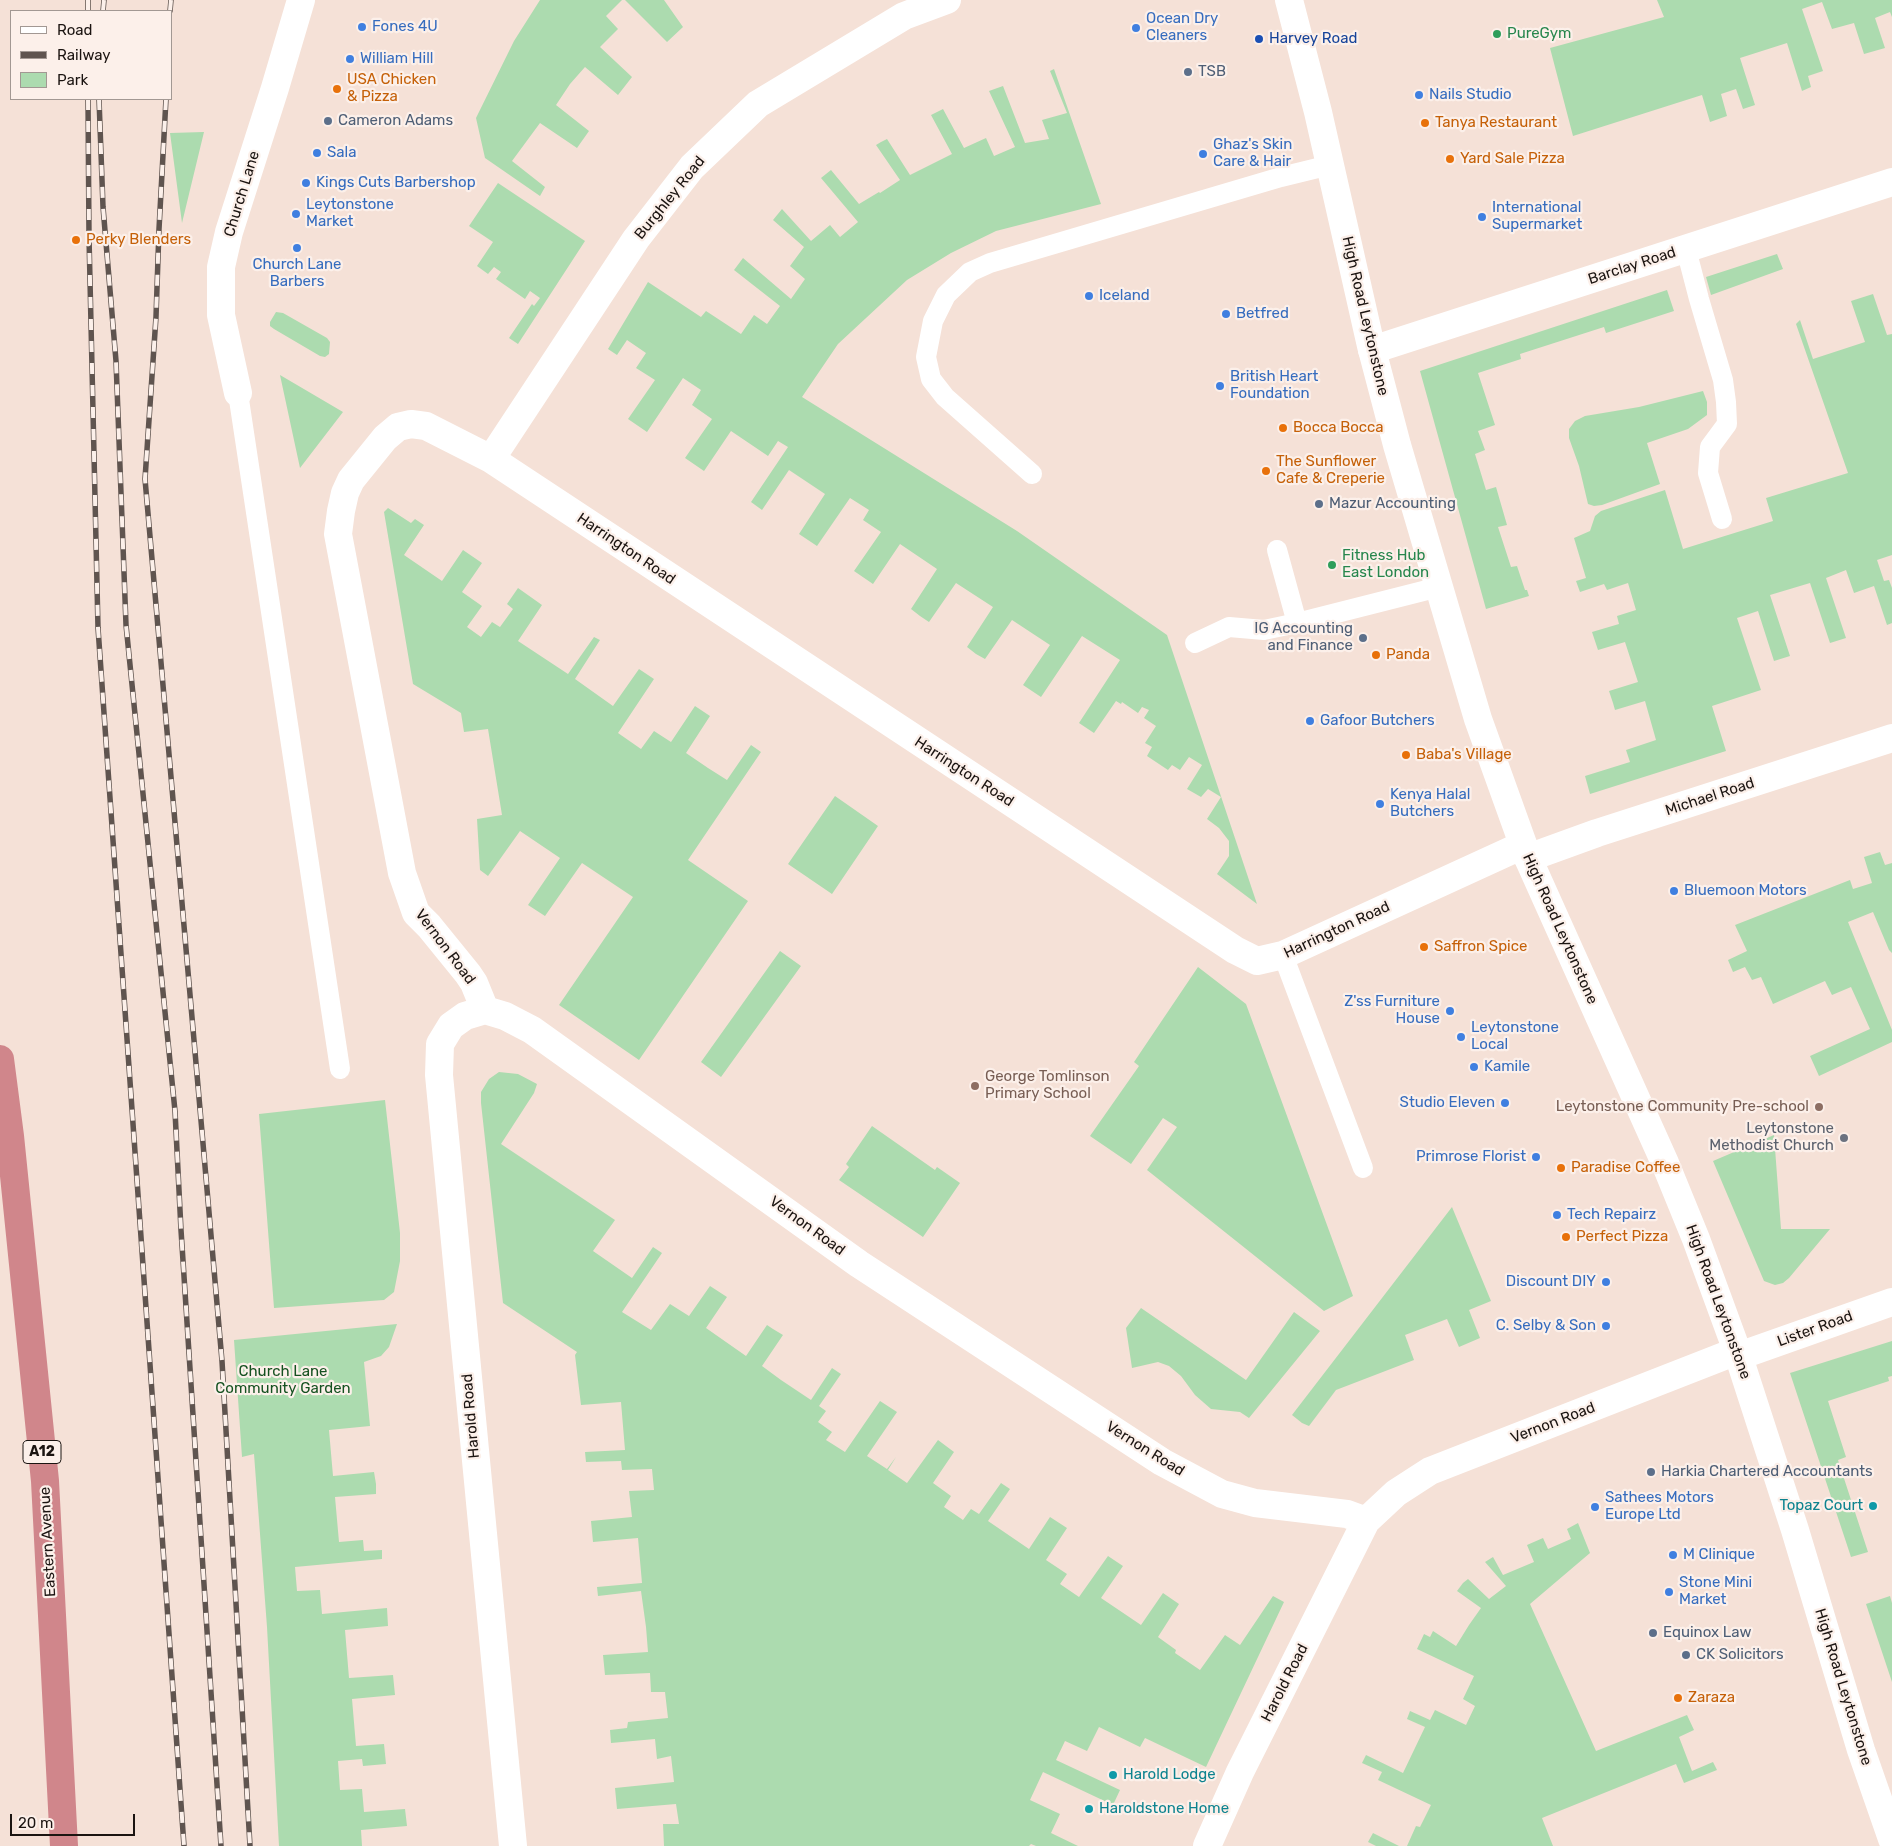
<!DOCTYPE html>
<style>
body{margin:0}
#map{position:relative;width:1892px;height:1846px;overflow:hidden;background:#f5e1d7;font-family:Rubik,sans-serif}
canvas{display:block}
.legend{position:absolute;left:10px;top:10px;width:162px;height:90px;box-sizing:border-box;background:#fcf0ea;border:1px solid #a29893;margin:0;padding:6px 9px;list-style:none;font-size:15px;color:#1b1411}
.legend li{display:flex;align-items:center;gap:10px;height:25px}
.legend b{width:25px;border:1px solid #a29893}
.scale{position:absolute;left:10px;top:1814px;width:125px;height:22px;box-sizing:border-box;border:2px solid #1b1411;border-top:0;padding-left:6px;font-size:15px;line-height:18px;white-space:nowrap;color:#1b1411;-webkit-text-stroke:4px #fcf0ea;paint-order:stroke}
</style>
<div id="map">
<canvas width="1892" height="1846"></canvas>
<ul class="legend">
<li><b style="height:6px;background:#fff"></b>Road</li>
<li><b style="height:6px;background:#5f544f"></b>Railway</li>
<li><b style="height:14px;background:#acdbaf"></b>Park</li>
</ul>
<div class="scale">20 m</div>
</div>
<script>
const c = document.querySelector('canvas').getContext('2d');
c.lineJoin = 'round';
function fill(path, color) { c.fillStyle = color; c.fill(path, 'evenodd'); }
const poly = rows => new Path2D(rows.map(r => 'M' + r).join(''));
function stroke(path, color, width, dash) { c.strokeStyle = color; c.lineWidth = width; c.lineCap = dash ? 'butt' : 'round'; c.setLineDash(dash || []); c.stroke(path); }
function write(font, color, halo, rows, align = 'center') {
  c.font = font + ' Rubik,sans-serif'; c.lineWidth = 4.5; c.setLineDash([]); c.textBaseline = 'middle'; c.strokeStyle = halo; c.fillStyle = color; for (const [text, x, y, turn = 0] of rows) {
    c.save(); c.translate(x, y); c.rotate((+turn || 0) * Math.PI / 180); c.textAlign = isNaN(turn) ? turn : align; if (halo) c.strokeText(text, 0, 0); c.fillText(text, 0, 0); c.restore();
  }
}
fill(poly([
 [540,0,622,0,606,16,618,29,600,47,632,77,618,95,585,67,570,84,556,105,589,131,577,148,540,123,512,161,545,187,540,196,485,158,476,118,514,41],
 [625,0,664,0,683,27,667,42],
 [1657,0,1892,0,1892,17,1890,12,1875,18,1885,48,1864,54,1854,23,1832,29,1822,2,1802,9,1823,71,1808,76,1811,87,1802,91,1787,43,1740,58,1755,105,1743,109,1736,89,1721,94,1727,116,1710,122,1702,95,1573,136,1550,48,1664,17],
 [1054,69,1101,204,996,231,951,253,907,280,838,344,802,397,1017,531,1167,635,1257,904,1217,874,1229,856,1229,841,1219,828,1207,819,1221,797,1208,789,1201,797,1187,789,1202,765,1189,757,1180,770,1172,765,1168,770,1147,756,1152,747,1145,743,1156,726,1144,718,1149,710,1142,707,1138,713,1122,702,1121,704,1116,701,1094,733,1079,723,1120,660,1082,636,1041,697,1023,685,1050,645,1012,620,985,659,976,654,967,647,993,607,956,583,929,622,920,616,911,609,937,569,900,544,873,584,854,571,881,532,863,520,869,510,850,498,817,546,799,534,825,494,789,470,762,510,751,502,788,447,778,441,768,456,731,431,704,471,685,458,712,419,692,405,701,390,683,378,647,432,628,419,655,380,636,368,646,353,627,340,617,355,608,349,648,282,701,317,706,311,741,334,754,315,767,324,780,306,734,270,743,258,791,299,805,279,790,266,804,247,773,220,782,209,811,241,830,225,840,237,858,222,821,178,831,170,859,204,879,192,880,193,900,180,876,145,881,142,887,139,910,175,952,154,931,115,943,109,964,148,986,138,994,156,1015,147,989,91,1003,86,1025,143,1049,139,1042,120,1067,113,1050,71],
 [204,132,182,223,170,133],
 [498,183,585,241,518,344,509,338,532,304,534,306,540,298,530,291,525,299,496,279,501,272,494,267,488,274,477,266,493,242,469,226],
 [1777,254,1783,269,1711,295,1706,277],
 [1667,290,1674,311,1606,333,1604,327,1520,354,1521,359,1478,373,1495,425,1478,431,1485,450,1475,454,1486,490,1496,487,1507,525,1498,527,1511,567,1517,566,1525,590,1527,590,1529,596,1486,609,1420,371],
 [1873,294,1887,335,1892,334,1892,555,1877,560,1884,581,1889,580,1892,588,1892,623,1887,625,1874,586,1854,593,1846,570,1826,578,1846,638,1830,643,1810,583,1770,595,1790,656,1774,661,1758,611,1737,618,1761,690,1712,706,1726,751,1590,794,1585,776,1630,762,1626,750,1656,740,1645,701,1615,710,1613,703,1609,691,1638,682,1625,642,1598,650,1592,632,1619,624,1617,616,1636,610,1628,583,1607,590,1604,584,1580,592,1576,581,1586,578,1574,538,1590,531,1595,516,1601,511,1665,490,1683,549,1773,521,1766,498,1848,473,1796,324,1800,320,1813,359,1865,342,1851,301],
 [276,312,283,313,327,338,330,342,329,354,325,357,320,356,274,329,270,326,270,322],
 [280,375,343,412,300,468],
 [1703,391,1707,402,1707,415,1688,429,1647,443,1660,484,1602,505,1594,506,1588,504,1579,466,1569,438,1569,429,1575,421,1585,416,1639,407],
 [388,508,411,523,415,519,424,525,404,555,442,581,463,550,482,563,462,592,482,606,467,627,481,637,492,622,500,627,513,609,507,604,518,588,542,605,518,641,568,674,594,637,600,640,575,679,613,706,639,669,654,679,618,733,641,749,654,731,671,742,695,706,710,716,686,753,708,768,727,780,751,745,761,752,688,860,748,901,639,1060,559,1005,633,897,582,863,545,916,528,905,560,858,520,831,488,876,480,870,477,819,502,815,488,729,464,732,461,713,413,684,384,512],
 [835,796,878,826,832,894,788,864],
 [1880,852,1885,865,1892,863,1892,953,1889,950,1873,912,1848,922,1892,1030,1892,1042,1819,1076,1810,1056,1870,1029,1851,987,1832,995,1825,981,1773,1004,1761,977,1752,980,1745,967,1733,972,1728,960,1747,951,1735,925,1850,880,1853,889,1872,883,1864,857],
 [780,951,801,966,721,1077,701,1062],
 [1198,967,1246,1004,1353,1296,1324,1311,1147,1170,1177,1127,1163,1118,1131,1164,1090,1136,1139,1066,1134,1062],
 [499,1072,518,1074,537,1084,534,1093,501,1144,615,1220,593,1251,632,1278,653,1247,662,1253,622,1312,651,1330,670,1304,689,1316,710,1286,727,1297,706,1328,746,1356,767,1325,773,1329,783,1335,762,1366,781,1380,811,1400,832,1368,841,1374,819,1406,826,1411,818,1422,832,1432,826,1440,845,1452,880,1401,897,1412,867,1456,887,1469,896,1457,888,1470,907,1483,938,1440,954,1452,933,1483,951,1496,944,1507,963,1520,971,1509,979,1514,1001,1483,1010,1489,988,1521,1029,1549,1050,1517,1067,1528,1046,1560,1067,1574,1060,1584,1079,1597,1108,1556,1123,1566,1101,1598,1141,1625,1163,1593,1179,1604,1158,1637,1176,1650,1175,1653,1200,1670,1225,1635,1240,1645,1273,1596,1284,1602,1206,1767,1145,1738,1140,1747,1099,1727,1087,1751,1065,1741,1056,1760,1120,1790,1113,1805,1043,1772,1030,1800,1060,1814,1051,1833,1078,1846,1036,1846,1031,1844,1029,1846,664,1846,663,1824,679,1824,676,1804,617,1809,615,1788,674,1782,671,1756,657,1759,655,1739,611,1743,610,1730,627,1728,628,1722,668,1718,665,1692,651,1692,650,1673,605,1675,603,1655,648,1652,646,1627,641,1591,598,1596,597,1587,642,1583,638,1538,593,1542,591,1521,632,1517,629,1491,654,1490,652,1469,622,1470,621,1461,586,1462,585,1452,625,1450,621,1402,581,1405,575,1355,577,1352,503,1303,481,1103,481,1092,489,1079],
 [385,1100,400,1233,400,1261,394,1292,384,1300,274,1308,259,1114],
 [872,1126,935,1170,937,1167,960,1183,923,1237,839,1180,849,1167,846,1164],
 [1774,1135,1781,1229,1830,1229,1789,1278,1783,1283,1775,1285,1764,1281,1713,1161],
 [1452,1207,1491,1301,1469,1310,1480,1338,1459,1347,1447,1319,1405,1335,1414,1360,1336,1390,1309,1426,1302,1423,1292,1415],
 [1141,1308,1246,1380,1294,1312,1320,1331,1249,1418,1240,1412,1211,1409,1195,1395,1181,1376,1169,1366,1158,1362,1132,1368,1126,1328],
 [397,1324,389,1347,381,1356,364,1362,370,1426,329,1430,333,1476,374,1472,376,1484,376,1494,335,1497,339,1542,363,1540,364,1551,382,1550,382,1559,295,1567,297,1591,320,1590,322,1614,387,1608,388,1626,345,1630,349,1678,393,1675,395,1695,352,1699,356,1746,384,1744,386,1764,363,1766,362,1759,338,1761,340,1790,362,1789,364,1812,405,1809,407,1826,361,1830,362,1846,279,1846,267,1627,254,1454,242,1457,234,1340],
 [1892,1341,1892,1376,1888,1377,1889,1381,1828,1401,1846,1457,1838,1460,1868,1552,1851,1557,1790,1373],
 [1578,1523,1590,1553,1530,1604,1596,1751,1687,1715,1694,1730,1679,1737,1692,1771,1713,1762,1717,1770,1684,1783,1676,1764,1542,1818,1553,1846,1407,1846,1416,1826,1420,1827,1431,1805,1378,1780,1382,1772,1362,1763,1366,1755,1403,1773,1425,1727,1407,1719,1410,1711,1430,1720,1435,1710,1466,1725,1475,1706,1463,1699,1474,1676,1417,1649,1424,1634,1430,1637,1433,1631,1456,1646,1469,1625,1481,1608,1457,1591,1463,1583,1468,1579,1489,1599,1506,1586,1485,1562,1493,1557,1503,1575,1534,1562,1527,1545,1543,1538,1548,1549,1571,1539,1567,1529],
 [1890,1596,1892,1603,1892,1682,1866,1604],
 [1373,1833,1399,1846,1376,1846,1368,1842]
]), '#acdbaf');
stroke(poly([
 [1686,249,1699,299,1723,380,1726,402,1727,424,1710,447,1708,473,1722,519],
 [238,393,340,1069],
 [1032,474,945,397,931,379,926,357,933,321,946,295,970,272,990,263,1281,177,1330,165],
 [1277,550,1297,623,1439,587],
 [1195,643,1229,627,1264,630,1297,623],
 [1283,955,1363,1168]
]), '#fff', 20);
stroke(poly([
 [1372,350,1892,182],
 [238,393,221,315,221,267,229,232,275,88,301,0],
 [491,459,636,239,692,167,758,104,904,16,947,0],
 [1528,858,1597,833,1892,738],
 [485,1010,474,983,468,974,429,926,416,913,402,873,338,534,341,511,345,493,351,480,385,438,398,427,411,424,426,426,491,459,1235,950,1257,961,1283,955,1523,845],
 [485,1010,505,1016,532,1030,859,1264,1162,1462,1222,1494,1255,1503,1347,1514,1366,1521,1396,1493,1430,1471,1737,1351],
 [485,1010,465,1016,451,1026,440,1044,439,1075,513,1846],
 [1739,1356,1892,1302],
 [1207,1846,1240,1772,1366,1521]
]), '#fff', 28);
stroke(poly([
 [1289,0,1318,112,1371,346,1397,445,1478,719,1528,858,1665,1163,1696,1239,1737,1351,1795,1530,1861,1750,1892,1839]
]), '#fff', 28);
stroke(poly([
 [0,1059,10,1136,45,1481,64,1846]
]), '#d0868b', 28);
const rail = poly([
 [88,0,88,11],
 [103,11,104,0],
 [170,11,171,0],
 [88,99,89,237,98,628,184,1846],
 [99,99,103,207,116,361,126,625,175,1111,181,1230,221,1846],
 [166,99,159,229,156,317,145,479,222,1361,250,1846]
]);
stroke(rail, '#5f544f', 5.5);
stroke(rail, '#fcf0ea', 4, [11]);
for (const [x, y, r, color] of [
 [362,27,5,"#3f7fe0"],
 [1136,28,5,"#3f7fe0"],
 [1497,34,5,"#2e9e5b"],
 [1259,39,5,"#1a4fb4"],
 [350,59,5,"#3f7fe0"],
 [1188,72,5,"#5c6f8a"],
 [337,89,5,"#e8710a"],
 [1419,95,5,"#3f7fe0"],
 [328,121,5,"#5c6f8a"],
 [1425,123,5,"#e8710a"],
 [317,153,5,"#3f7fe0"],
 [1203,154,5,"#3f7fe0"],
 [1450,159,5,"#e8710a"],
 [306,183,5,"#3f7fe0"],
 [296,214,5,"#3f7fe0"],
 [1482,217,5,"#3f7fe0"],
 [76,240,5,"#e8710a"],
 [297,248,5,"#3f7fe0"],
 [1089,296,5,"#3f7fe0"],
 [1226,314,5,"#3f7fe0"],
 [1220,386,5,"#3f7fe0"],
 [1283,428,5,"#e8710a"],
 [1266,471,5,"#e8710a"],
 [1319,504,5,"#5c6f8a"],
 [1332,565,5,"#2e9e5b"],
 [1363,638,5,"#5c6f8a"],
 [1376,655,5,"#e8710a"],
 [1310,721,5,"#3f7fe0"],
 [1406,755,5,"#e8710a"],
 [1380,804,5,"#3f7fe0"],
 [1674,891,5,"#3f7fe0"],
 [1424,947,5,"#e8710a"],
 [1450,1011,5,"#3f7fe0"],
 [1461,1037,5,"#3f7fe0"],
 [1474,1067,5,"#3f7fe0"],
 [975,1086,5,"#8d6e63"],
 [1505,1103,5,"#3f7fe0"],
 [1819,1107,5,"#8d6e63"],
 [1844,1138,5,"#6b7280"],
 [1536,1157,5,"#3f7fe0"],
 [1561,1168,5,"#e8710a"],
 [1557,1215,5,"#3f7fe0"],
 [1566,1237,5,"#e8710a"],
 [1606,1282,5,"#3f7fe0"],
 [1606,1326,5,"#3f7fe0"],
 [1651,1472,5,"#5c6f8a"],
 [1873,1506,5,"#0f9aa8"],
 [1595,1507,5,"#3f7fe0"],
 [1673,1555,5,"#3f7fe0"],
 [1669,1592,5,"#3f7fe0"],
 [1653,1633,5,"#5c6f8a"],
 [1686,1655,5,"#5c6f8a"],
 [1678,1698,5,"#e8710a"],
 [1113,1775,5,"#0f9aa8"],
 [1089,1809,5,"#0f9aa8"]
]) { const dot = new Path2D(); dot.arc(x, y, r, 0, 2 * Math.PI); c.fillStyle = color; c.fill(dot); stroke(dot, '#fcf0ea', 2); }
for (const [x, y, w] of [
 [42,1452,38]
]) { const box = new Path2D(); box.roundRect(x - w / 2, y - 11.5, w, 23, 4); c.fillStyle = '#fcf0ea'; c.fill(box); stroke(box, '#1b1411', 1); }
write('bold 14px', '#1b1411', null, [
 ["A12",42,1452]
]);
write('15px', '#366cbe', '#fcf0ea', [
 ["Ocean Dry",1146,19],
 ["Cleaners",1146,36],
 ["Fones 4U",372,27],
 ["William Hill",360,59],
 ["Nails Studio",1429,95],
 ["Ghaz's Skin",1213,145],
 ["Care & Hair",1213,162],
 ["Sala",327,153],
 ["Kings Cuts Barbershop",316,183],
 ["Leytonstone",306,205],
 ["Market",306,222],
 ["International",1492,208],
 ["Supermarket",1492,225],
 ["Church Lane",297,265,"center"],
 ["Barbers",297,282,"center"],
 ["Iceland",1099,296],
 ["Betfred",1236,314],
 ["British Heart",1230,377],
 ["Foundation",1230,394],
 ["Gafoor Butchers",1320,721],
 ["Kenya Halal",1390,795],
 ["Butchers",1390,812],
 ["Bluemoon Motors",1684,891],
 ["Z'ss Furniture",1440,1002,"right"],
 ["House",1440,1019,"right"],
 ["Leytonstone",1471,1028],
 ["Local",1471,1045],
 ["Kamile",1484,1067],
 ["Studio Eleven",1495,1103,"right"],
 ["Primrose Florist",1526,1157,"right"],
 ["Tech Repairz",1567,1215],
 ["Discount DIY",1596,1282,"right"],
 ["C. Selby & Son",1596,1326,"right"],
 ["Sathees Motors",1605,1498],
 ["Europe Ltd",1605,1515],
 ["M Clinique",1683,1555],
 ["Stone Mini",1679,1583],
 ["Market",1679,1600]
], 'left');
write('15px', '#27864d', '#fcf0ea', [
 ["PureGym",1507,34],
 ["Fitness Hub",1342,556],
 ["East London",1342,573]
], 'left');
write('15px', '#164399', '#fcf0ea', [
 ["Harvey Road",1269,39]
], 'left');
write('15px', '#4e5e75', '#fcf0ea', [
 ["TSB",1198,72],
 ["Cameron Adams",338,121],
 ["Mazur Accounting",1329,504],
 ["IG Accounting",1353,629,"right"],
 ["and Finance",1353,646,"right"],
 ["Harkia Chartered Accountants",1661,1472],
 ["Equinox Law",1663,1633],
 ["CK Solicitors",1696,1655]
], 'left');
write('15px', '#c56008', '#fcf0ea', [
 ["USA Chicken",347,80],
 ["& Pizza",347,97],
 ["Tanya Restaurant",1435,123],
 ["Yard Sale Pizza",1460,159],
 ["Perky Blenders",86,240],
 ["Bocca Bocca",1293,428],
 ["The Sunflower",1276,462],
 ["Cafe & Creperie",1276,479],
 ["Panda",1386,655],
 ["Baba's Village",1416,755],
 ["Saffron Spice",1434,947],
 ["Paradise Coffee",1571,1168],
 ["Perfect Pizza",1576,1237],
 ["Zaraza",1688,1698]
], 'left');
write('15px', '#1b1411', '#fcf0ea', [
 ["Church Lane",242,194,-73],
 ["Burghley Road",670,198,-51],
 ["Barclay Road",1632,266,-18],
 ["High Road Leytonstone",1365,316,77],
 ["Harrington Road",626,549,34],
 ["Harrington Road",964,772,33],
 ["Michael Road",1710,797,-18],
 ["High Road Leytonstone",1560,929,66],
 ["Harrington Road",1337,930,-25],
 ["Vernon Road",445,947,53],
 ["Vernon Road",807,1226,36],
 ["High Road Leytonstone",1718,1302,70],
 ["Lister Road",1815,1329,-20],
 ["Harold Road",471,1416,-95],
 ["Vernon Road",1553,1423,-21],
 ["Vernon Road",1145,1449,32],
 ["Eastern Avenue",48,1542,-93],
 ["Harold Road",1285,1683,-63],
 ["High Road Leytonstone",1843,1687,73]
]);
write('15px', '#785e54', '#fcf0ea', [
 ["George Tomlinson",985,1077],
 ["Primary School",985,1094],
 ["Leytonstone Community Pre-school",1809,1107,"right"]
], 'left');
write('15px', '#5b616d', '#fcf0ea', [
 ["Leytonstone",1834,1129],
 ["Methodist Church",1834,1146]
], 'right');
write('15px', '#155120', '#fcf0ea', [
 ["Church Lane",283,1372],
 ["Community Garden",283,1389]
]);
write('15px', '#0d838f', '#fcf0ea', [
 ["Topaz Court",1863,1506,"right"],
 ["Harold Lodge",1123,1775],
 ["Haroldstone Home",1099,1809]
], 'left');
</script>
